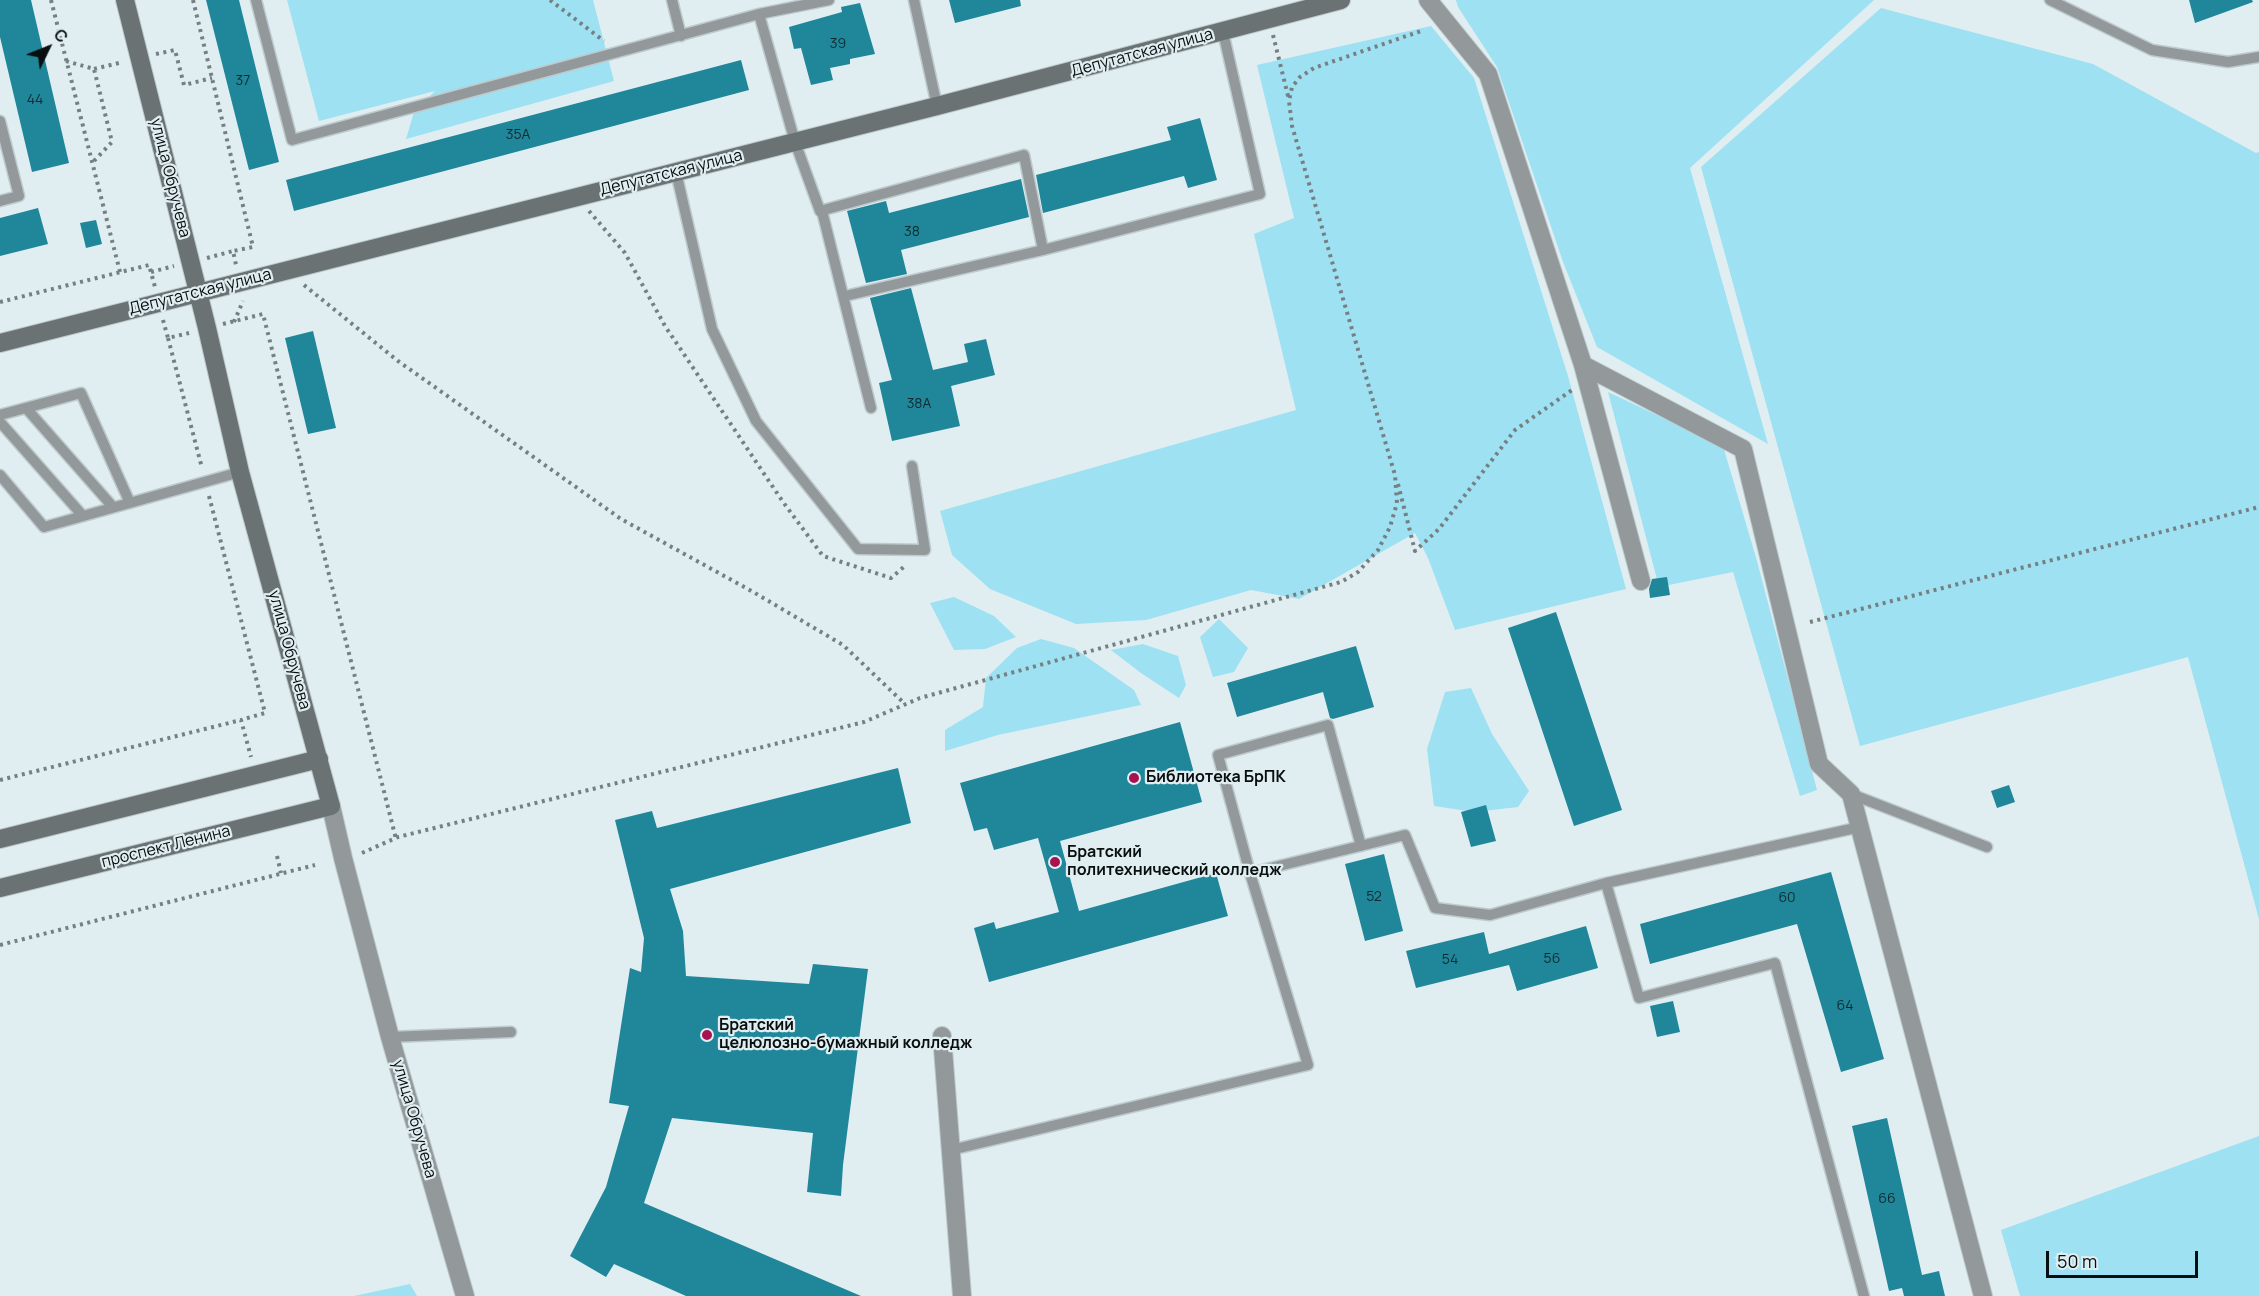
<!DOCTYPE html>
<meta charset="utf-8">
<style>
body{margin:0}
#map{position:relative;width:2259px;height:1296px;overflow:hidden;background:#e0eef1;font-family:Manrope,sans-serif}
canvas{display:block}
.north{position:absolute;left:18px;top:18px;width:60px;height:60px;-webkit-text-stroke:4px #e0eef1;paint-order:stroke;rotate:47deg;font-size:16px;font-weight:700;line-height:24px;text-align:center;color:#090e0f}
.north::after{content:'';display:block;margin:auto;width:21px;height:27px;background:#090e0f;clip-path:polygon(50% 0,100% 100%,50% 72%,0 100%)}
.scale{position:absolute;left:2046px;top:1251px;width:152px;height:27px;box-sizing:border-box;border:3px solid #090e0f;border-top:0;padding-left:8px;font-size:18px;line-height:21px;white-space:nowrap;color:#090e0f;-webkit-text-stroke:4px #e0eef1;paint-order:stroke}
</style>
<div id="map">
<canvas width="2259" height="1296"></canvas>
<div class="north">С</div>
<div class="scale">50 m</div>
</div>
<script>
const c = document.querySelector('canvas').getContext('2d');
c.lineJoin = 'round';
function fill(path, color) { c.fillStyle = color; c.fill(path, 'evenodd'); }
const poly = rows => new Path2D(rows.map(r => 'M' + r).join(''));
function stroke(path, color, width, dash) { c.strokeStyle = color; c.lineWidth = width; c.lineCap = dash ? 'butt' : 'round'; c.setLineDash(dash || []); c.stroke(path); }
function write(font, color, halo, rows, align = 'center') {
  c.font = font + ' Manrope,sans-serif'; c.lineWidth = 4.5; c.setLineDash([]); c.textBaseline = 'middle'; c.strokeStyle = halo; c.fillStyle = color; for (const [text, x, y, turn = 0] of rows) {
    c.save(); c.translate(x, y); c.rotate((+turn || 0) * Math.PI / 180); c.textAlign = isNaN(turn) ? turn : align; if (halo) c.strokeText(text, 0, 0); c.fillText(text, 0, 0); c.restore();
  }
}
fill(poly([
 [287,0,593,0,614,81,406,139,414,112,435,91,319,121],
 [1456,0,1874,0,1690,168,1768,444,1597,347,1563,262,1497,67,1458,7],
 [1881,8,2093,64,2256,153,2259,152,2259,919,2188,657,1860,746,1701,167],
 [1431,26,1474,78,1568,376,1626,589,1455,630,1428,558,1415,533,1299,599,1251,590,1146,620,1076,624,990,589,952,555,940,511,1296,410,1254,234,1294,218,1257,65],
 [1608,392,1723,446,1757,561,1817,790,1800,796,1733,572,1659,587],
 [954,597,994,616,1016,637,985,649,954,650,930,603],
 [1219,619,1248,648,1234,672,1213,677,1200,637],
 [1041,639,1074,648,1134,690,1141,705,998,735,945,751,945,730,983,707,986,678,1017,648],
 [1143,644,1178,656,1186,685,1179,698,1141,673,1111,650],
 [1471,688,1492,734,1529,791,1518,807,1474,812,1434,806,1427,749,1445,692],
 [2259,1136,2259,1296,2020,1296,2001,1230],
 [410,1284,417,1296,354,1296]
]), '#9de1f2');
fill(poly([
 [0,0,31,0,69,163,32,172,0,37],
 [206,0,239,0,279,162,249,170],
 [949,0,1020,0,1021,6,955,23],
 [2189,0,2252,0,2253,2,2195,23],
 [860,3,875,54,850,59,850,64,830,68,833,80,811,85,801,48,794,49,789,27,842,12,841,7],
 [741,60,749,90,294,211,286,180],
 [1200,118,1217,180,1188,188,1184,176,1043,213,1036,175,1171,140,1167,127],
 [1021,179,1029,217,901,250,907,274,866,283,847,211,886,201,889,213],
 [38,208,48,244,0,256,0,218],
 [96,220,102,244,86,248,80,223],
 [911,288,933,370,968,362,964,344,986,339,995,375,951,386,960,426,892,441,879,383,892,380,870,298],
 [313,331,336,428,308,434,285,338],
 [1667,577,1670,595,1650,598,1649,589,1652,579],
 [1556,612,1622,810,1574,826,1508,628],
 [1356,646,1374,707,1333,719,1330,718,1323,692,1237,717,1227,683],
 [1180,722,1202,802,1060,841,1079,911,1216,873,1228,916,989,982,974,928,994,922,996,929,1059,912,1038,838,994,850,987,828,974,831,960,783],
 [898,768,911,823,670,889,683,931,686,976,809,984,813,964,868,969,843,1165,841,1196,807,1192,813,1133,672,1118,644,1203,861,1296,686,1296,614,1264,606,1277,570,1256,606,1187,629,1106,609,1103,630,968,641,972,644,938,615,820,652,811,657,828],
 [2009,785,2015,802,1997,808,1991,791],
 [1486,805,1496,841,1471,847,1461,812],
 [1384,854,1403,931,1365,941,1345,864],
 [1831,872,1884,1059,1841,1072,1797,924,1650,964,1640,924],
 [1586,926,1598,968,1517,991,1509,965,1416,988,1406,951,1484,932,1489,954],
 [1673,1001,1680,1032,1657,1037,1650,1006],
 [1887,1118,1922,1275,1939,1271,1945,1296,1904,1296,1902,1288,1889,1291,1852,1126]
]), '#20869a');
const lane = poly([
 [256,0,292,140,759,14,795,142,820,211,1024,155,1043,250,1260,194,1223,32],
 [672,0,681,36],
 [914,0,937,106],
 [2050,0,2152,50,2228,62,2259,57],
 [759,14,829,0],
 [0,121,19,196,0,201],
 [676,172,712,329,756,421,858,549,925,550,912,466],
 [822,211,871,408],
 [845,296,1043,250],
 [26,408,113,507],
 [0,415,81,393,130,503],
 [0,422,83,516],
 [0,475,44,527,240,472],
 [1851,794,1987,847],
 [1860,827,1606,883,1639,998,1775,963,1864,1296],
 [1250,873,1218,755,1328,725,1361,846],
 [390,1037,511,1032],
 [951,1150,1308,1065,1250,873,1405,835,1435,908,1490,915,1606,883]
]);
const street = poly([
 [1428,0,1488,74,1583,365,1641,581],
 [1583,365,1743,449,1819,764,1851,794,1983,1296],
 [331,806,343,858,390,1037,465,1296],
 [942,1036,962,1296]
]);
const secondary = poly([
 [0,343,937,106,1341,0],
 [0,839,319,759],
 [0,888,331,806,240,472,207,328,125,0]
]);
stroke(lane, '#becacd', 13);
stroke(street, '#becacd', 20);
stroke(secondary, '#becacd', 20);
stroke(poly([
 [51,0,120,272],
 [193,0,253,247,233,251],
 [550,0,604,41],
 [1273,35,1289,100],
 [156,54,175,50,184,85,212,78],
 [66,61,94,69,112,142,93,162],
 [94,69,123,62],
 [589,211,625,253,665,326,783,502,823,556,891,578,906,565],
 [207,258,233,251,236,265],
 [151,272,174,266],
 [304,285,398,361,621,519,755,593,843,645,905,704],
 [0,302,149,265,155,287],
 [163,320,168,338,189,333],
 [234,322,243,301],
 [223,324,263,314,396,839],
 [168,338,202,468],
 [1398,484,1415,551,1439,529,1515,430,1572,390],
 [209,496,265,713,241,720],
 [1810,622,2259,507],
 [0,780,241,720,251,757],
 [362,853,398,837,864,722,920,698,1341,582,1358,572,1378,550,1390,527,1397,503,1395,475,1292,126,1289,101,1292,87,1300,77,1314,68,1421,31],
 [277,856,281,873],
 [0,945,315,865]
]), '#767f81', 4, [3, 4.5]);
stroke(lane, '#93999a', 10);
stroke(street, '#93999a', 18);
stroke(secondary, '#6a7274', 18);
for (const [x, y, r, color] of [
 [1134,778,6,"#a61350"],
 [1055,862,6,"#a61350"],
 [707,1035,6,"#a61350"]
]) { const dot = new Path2D(); dot.arc(x, y, r, 0, 2 * Math.PI); c.fillStyle = color; c.fill(dot); stroke(dot, '#e0eef1', 2); }
write('14px', '#0f2c32', null, [
 ["39",838,44],
 ["37",243,81],
 ["44",35,100],
 ["35А",518,135],
 ["38",912,232],
 ["38А",919,404],
 ["52",1374,897],
 ["60",1787,898],
 ["56",1552,959],
 ["54",1450,960],
 ["64",1845,1006],
 ["66",1887,1199]
]);
write('16px', '#090e0f', '#e0eef1', [
 ["Депутатская улица",1142,53,-15],
 ["Депутатская улица",671,173,-14],
 ["улица Обручева",170,178,76],
 ["Депутатская улица",200,292,-14],
 ["улица Обручева",289,650,75],
 ["проспект Ленина",166,847,-14],
 ["улица Обручева",414,1119,74]
]);
write('bold 16px', '#090e0f', '#e0eef1', [
 ["Библиотека БрПК",1146,778],
 ["Братский",1067,853],
 ["политехнический колледж",1067,871],
 ["Братский",719,1026],
 ["целюлозно-бумажный колледж",719,1044]
], 'left');
</script>
